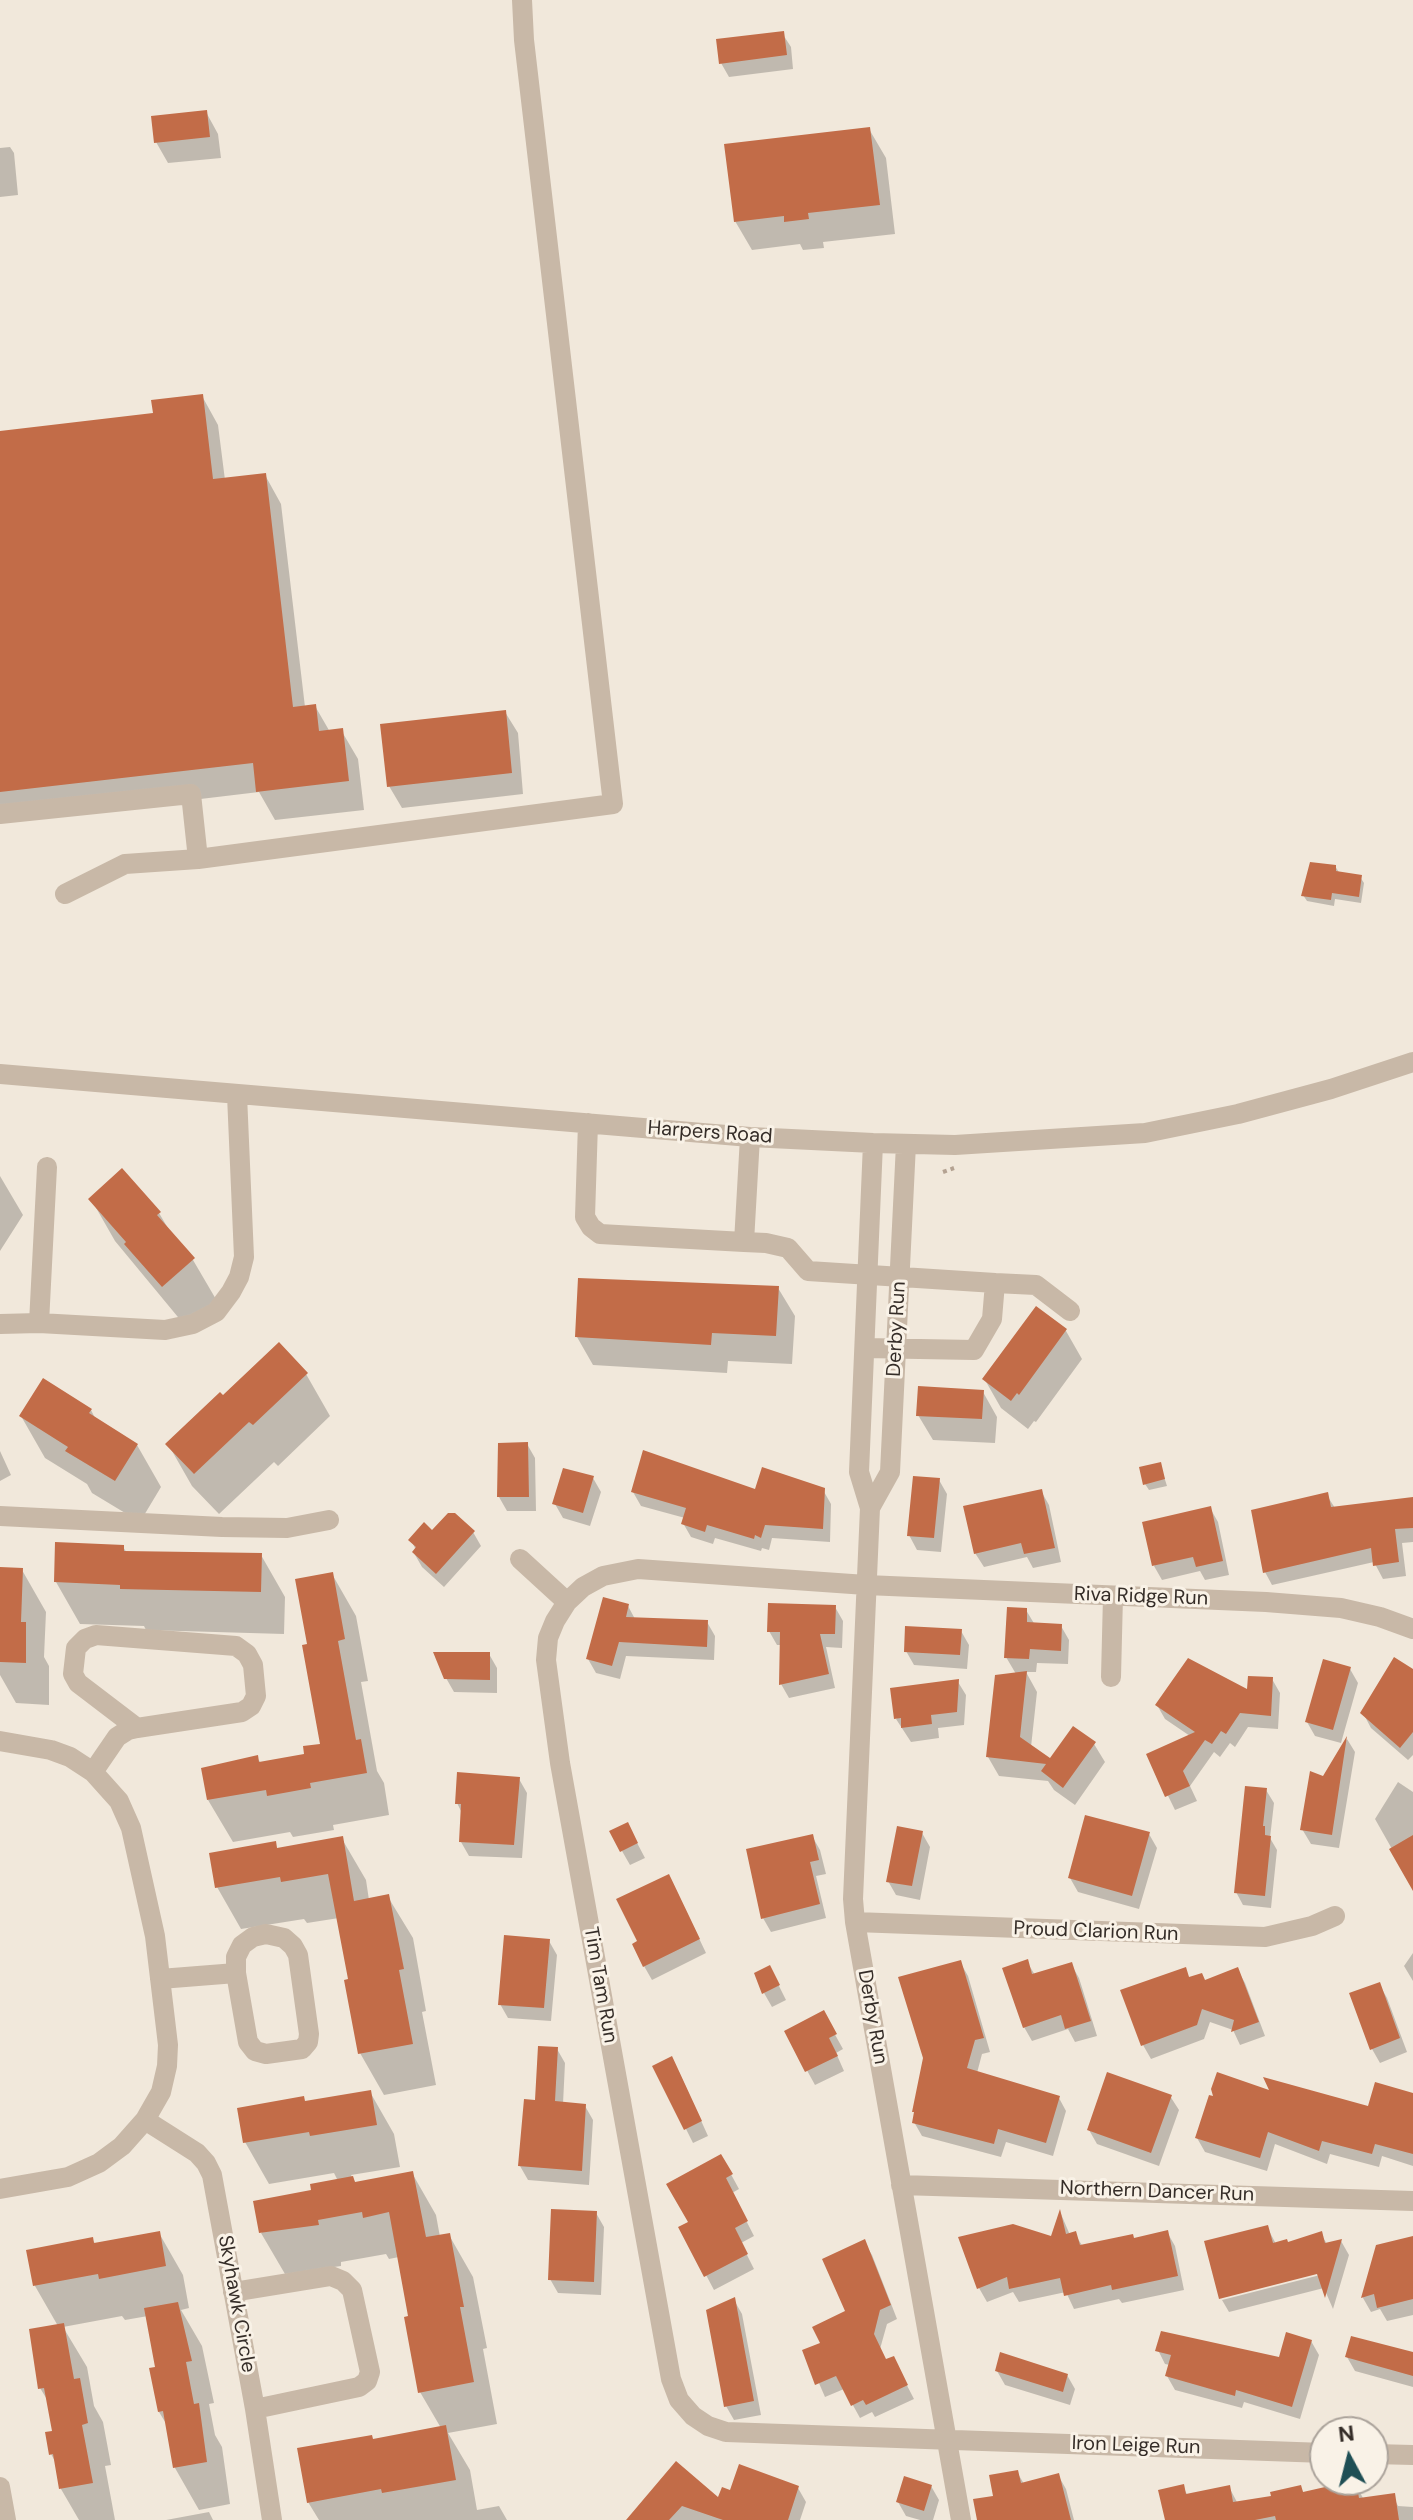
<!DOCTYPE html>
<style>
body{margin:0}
#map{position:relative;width:1413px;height:2520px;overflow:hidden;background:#f1e8db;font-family:"DM Sans",sans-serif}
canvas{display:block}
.north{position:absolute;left:1309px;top:2416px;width:80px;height:80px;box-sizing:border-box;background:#f9f2e7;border:2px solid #aba39b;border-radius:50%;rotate:353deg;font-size:22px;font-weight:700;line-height:32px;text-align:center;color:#352d28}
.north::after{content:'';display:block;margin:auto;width:28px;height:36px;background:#1f4f55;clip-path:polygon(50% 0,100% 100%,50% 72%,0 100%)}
</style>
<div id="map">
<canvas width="1413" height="2520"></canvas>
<div class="north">N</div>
</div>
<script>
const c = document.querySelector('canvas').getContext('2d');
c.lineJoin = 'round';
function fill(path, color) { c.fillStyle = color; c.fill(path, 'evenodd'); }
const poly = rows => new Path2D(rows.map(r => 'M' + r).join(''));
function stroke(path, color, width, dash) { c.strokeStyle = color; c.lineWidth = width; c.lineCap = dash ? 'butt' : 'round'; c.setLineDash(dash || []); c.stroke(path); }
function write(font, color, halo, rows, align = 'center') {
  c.font = font + ' "DM Sans",sans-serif'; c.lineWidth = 6; c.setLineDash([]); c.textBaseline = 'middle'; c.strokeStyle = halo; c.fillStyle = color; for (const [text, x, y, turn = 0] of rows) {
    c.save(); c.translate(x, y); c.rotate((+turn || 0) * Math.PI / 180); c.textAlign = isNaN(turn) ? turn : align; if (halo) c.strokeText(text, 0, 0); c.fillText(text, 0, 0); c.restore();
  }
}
fill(poly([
 [782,33,791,47,793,69,729,77,721,63],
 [206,112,218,134,221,158,168,163,156,142],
 [869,129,886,158,895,234,823,242,824,248,803,250,800,244,752,250,735,221],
 [10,147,14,153,18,195,0,197,0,148],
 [202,396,218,425,225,480,265,475,281,504,305,707,315,706,330,732,341,730,358,759,364,810,275,820,259,792,0,823,0,433,155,415],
 [505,712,518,733,523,794,402,808,389,786],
 [1335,866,1340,874,1360,877,1364,883,1361,903,1335,899,1334,906,1307,901,1303,895],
 [0,1176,23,1215,0,1251],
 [91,1199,159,1213,172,1235,193,1260,217,1301,187,1328,115,1241],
 [778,1288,795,1316,792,1364,728,1361,727,1373,593,1365,577,1337],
 [1036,1309,1066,1331,1082,1359,1036,1422,1034,1421,1028,1429,1001,1408,985,1380],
 [306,1374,330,1416,278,1466,274,1462,219,1514,192,1486,168,1444,223,1398],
 [983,1392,997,1417,995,1443,933,1440,918,1415],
 [91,1410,96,1420,137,1445,161,1487,140,1522,92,1493,87,1484,45,1458,21,1416],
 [527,1444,535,1458,536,1511,507,1511,499,1497],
 [0,1451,11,1475,0,1481],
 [1160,1464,1167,1486,1149,1490,1145,1484],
 [593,1478,601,1492,590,1526,563,1518,555,1504],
 [939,1480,947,1494,941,1552,917,1550,909,1535],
 [823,1490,831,1504,830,1542,772,1538,769,1550,762,1548,761,1551,715,1538,713,1544,691,1537,683,1523,685,1518,641,1506,633,1492],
 [1041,1491,1049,1505,1061,1562,1033,1568,1027,1557,984,1567,975,1553],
 [1326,1494,1335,1508,1413,1499,1413,1542,1402,1543,1406,1576,1383,1579,1374,1562,1272,1585,1265,1572],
 [1210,1508,1218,1522,1229,1575,1205,1580,1200,1571,1162,1580,1154,1566],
 [473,1532,481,1546,444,1587,422,1567,414,1553,416,1550,411,1540,433,1533],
 [123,1547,127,1553,261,1555,285,1597,284,1634,146,1630,144,1626,80,1624,56,1582],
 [0,1569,22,1570,46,1612,44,1657,49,1666,49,1705,16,1703,0,1675],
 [332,1574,356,1616,368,1681,361,1682,377,1771,384,1783,389,1815,333,1825,334,1830,293,1837,290,1832,233,1842,208,1800,257,1758,261,1763,307,1756,322,1746,310,1646],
 [628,1606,635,1619,707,1622,715,1636,714,1660,626,1656,620,1679,596,1673,588,1659],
 [835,1607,843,1621,842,1648,826,1647,835,1688,789,1698,781,1684,782,1645,777,1645,769,1631],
 [1026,1610,1035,1625,1061,1626,1069,1640,1068,1664,1037,1663,1036,1672,1026,1672,1037,1692,1031,1747,1050,1761,1094,1744,1105,1762,1075,1805,1054,1790,1048,1781,999,1776,988,1757,1016,1674,1006,1657],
 [961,1631,969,1645,967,1669,914,1665,906,1651],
 [489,1654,497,1668,497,1693,454,1692,446,1678],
 [1350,1669,1358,1683,1341,1743,1315,1736,1307,1722],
 [1413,1675,1413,1755,1408,1760,1371,1728,1363,1713],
 [1272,1679,1280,1693,1278,1729,1248,1727,1235,1747,1230,1743,1220,1757,1214,1752,1190,1786,1197,1801,1175,1810,1148,1755,1190,1736,1165,1719,1157,1705,1249,1692],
 [958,1682,966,1695,964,1725,938,1728,939,1738,911,1742,896,1719],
 [1347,1739,1355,1752,1339,1848,1311,1844,1302,1829,1324,1779],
 [519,1779,527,1793,522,1858,469,1856,461,1842,462,1813,457,1803],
 [1398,1782,1413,1792,1413,1886,1375,1819],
 [1266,1790,1274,1803,1270,1838,1277,1850,1271,1908,1243,1905,1236,1892],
 [922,1833,930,1847,920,1900,896,1895,888,1881],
 [1149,1834,1157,1848,1139,1909,1078,1892,1070,1878],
 [812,1836,820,1850,826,1874,816,1876,826,1918,771,1932,763,1918],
 [342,1839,366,1880,369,1900,388,1897,413,1938,426,2011,422,2012,436,2085,384,2095,360,2053,351,1981,339,1918,307,1923,304,1919,241,1929,217,1887,275,1844,278,1850],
 [635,1839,645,1858,630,1865,622,1851],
 [676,1890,706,1953,652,1980,644,1966,640,1942],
 [549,1941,557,1955,551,2021,508,2018,500,2004],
 [1413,1953,1413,1981,1404,1966],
 [960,1962,968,1976,990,2052,982,2054,977,2073,1059,2098,1066,2111,1053,2156,1006,2142,1001,2157,922,2136,914,2122],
 [1027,1962,1035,1975,1071,1964,1079,1978,1097,2036,1075,2042,1068,2029,1032,2041,1024,2027],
 [1237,1969,1245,1983,1265,2036,1240,2045,1233,2030,1210,2022,1204,2039,1151,2059,1143,2045,1185,1970,1190,1979,1205,1982],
 [777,1982,786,2000,772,2007,764,1993],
 [1379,1984,1387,1998,1407,2052,1380,2063,1372,2049],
 [823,2013,843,2049,836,2053,844,2071,815,2085,786,2032],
 [557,2049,565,2063,563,2104,585,2106,593,2120,589,2185,528,2180,520,2166,537,2102],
 [655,2067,679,2072,708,2136,693,2143],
 [370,2092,394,2134,400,2167,351,2175,356,2184,412,2173,436,2215,440,2237,449,2235,473,2277,487,2348,483,2349,497,2424,448,2433,470,2470,477,2510,499,2506,507,2520,319,2520,308,2502,373,2441,441,2428,420,2392,411,2318,399,2257,389,2259,386,2254,341,2262,341,2266,285,2274,261,2233,313,2191,338,2181,334,2173,269,2184,245,2142,306,2103],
 [1272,2094,1369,2109,1413,2095,1413,2166,1382,2156,1379,2167,1330,2154,1327,2164,1275,2144,1267,2171,1205,2152,1197,2138],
 [1170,2096,1179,2110,1159,2166,1097,2144,1089,2130],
 [721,2156,739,2189,732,2193,754,2236,741,2243,754,2269,714,2290,681,2228,690,2223],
 [596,2213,604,2227,601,2295,558,2293,550,2279],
 [1061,2214,1070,2235,1075,2234,1083,2247,1134,2240,1167,2232,1175,2246,1184,2290,1122,2303,1119,2299,1074,2309,1066,2292,1019,2302,1013,2292,987,2302,979,2288,1052,2239],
 [1267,2227,1276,2244,1288,2244,1321,2234,1327,2244,1341,2241,1349,2255,1333,2309,1324,2288,1229,2312,1222,2300,1328,2273,1327,2269,1222,2296,1222,2299,1206,2243],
 [159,2233,183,2275,189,2308,181,2310,202,2346,214,2403,209,2404,215,2435,222,2447,230,2504,199,2510,175,2468,167,2425,159,2412,157,2368,148,2316,125,2320,122,2316,63,2327,87,2367,94,2406,103,2422,111,2465,105,2466,115,2520,79,2520,61,2489,56,2463,51,2454,54,2433,48,2401,40,2388,58,2326,35,2286,28,2251,92,2239,96,2245],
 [1413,2238,1413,2315,1387,2321,1380,2309,1371,2312,1363,2298,1377,2246],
 [864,2242,872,2255,897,2319,887,2324,880,2349,886,2361,900,2372,914,2399,875,2417,872,2412,860,2418,844,2389,825,2397,805,2351,823,2344,848,2312],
 [734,2300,742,2314,761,2415,734,2420,726,2406],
 [1311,2341,1319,2355,1300,2419,1244,2402,1242,2408,1175,2390,1167,2376,1170,2365,1165,2364,1158,2350,1280,2359],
 [1413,2354,1413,2387,1355,2371,1347,2357],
 [997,2371,1067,2375,1075,2389,1070,2405,1005,2385],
 [676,2464,719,2501,731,2492,798,2488,806,2502,800,2520,632,2520],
 [1017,2472,1024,2484,1058,2475,1066,2489,1074,2520,979,2520],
 [1355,2483,1364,2500,1395,2500,1398,2506,1413,2507,1413,2520,1167,2520,1183,2487,1188,2496,1229,2487,1238,2504,1274,2497,1300,2487,1304,2493],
 [931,2486,939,2500,933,2520,920,2520,906,2516,898,2502],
 [209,2512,213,2520,166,2520]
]), '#0003');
fill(poly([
 [784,31,787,55,719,64,716,39],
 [207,110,210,137,154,143,151,116],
 [870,127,880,205,808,213,809,219,784,222,784,216,734,222,724,144],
 [203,394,213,479,266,473,293,707,316,704,319,731,343,728,349,781,256,792,253,763,0,792,0,431,153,413,151,400],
 [506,710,512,773,387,787,380,724],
 [1310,862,1336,865,1336,871,1362,875,1359,897,1332,893,1331,900,1301,896],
 [122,1168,161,1212,157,1215,195,1258,162,1287,124,1244,126,1242,88,1199],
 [578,1278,779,1286,776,1336,712,1333,711,1345,575,1337],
 [1036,1306,1067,1329,1019,1395,1017,1393,1011,1401,982,1379],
 [279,1342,308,1373,253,1425,249,1422,194,1474,165,1444,220,1392,223,1395],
 [43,1378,92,1409,89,1413,138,1444,115,1481,65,1451,68,1447,19,1416],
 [918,1386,984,1390,982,1419,916,1416],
 [528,1442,529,1497,497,1497,498,1443],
 [643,1450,755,1489,762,1467,825,1488,823,1529,765,1525,761,1538,755,1535,754,1539,707,1525,705,1532,681,1524,686,1508,631,1492],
 [1161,1462,1165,1479,1143,1485,1139,1467],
 [563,1468,594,1476,583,1513,552,1504],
 [913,1476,940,1478,934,1538,907,1536],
 [1042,1489,1055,1548,1024,1554,1021,1543,974,1554,963,1506],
 [1328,1492,1331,1507,1413,1497,1413,1528,1395,1529,1399,1562,1373,1566,1371,1548,1263,1573,1251,1510],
 [1211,1506,1223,1561,1196,1567,1193,1557,1152,1566,1142,1522],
 [448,1513,455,1513,475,1531,436,1574,412,1552,416,1547,408,1540,424,1522,432,1530],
 [55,1542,124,1545,124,1551,262,1553,261,1592,120,1589,120,1585,54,1582],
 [0,1567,23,1568,21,1622,26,1622,26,1663,0,1662],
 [333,1572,345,1639,338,1641,356,1740,361,1739,367,1773,310,1783,311,1788,267,1796,266,1790,207,1800,201,1768,258,1755,259,1762,304,1754,303,1746,320,1744,302,1645,307,1644,295,1579],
 [603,1597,629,1604,626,1617,708,1620,707,1647,619,1642,612,1666,586,1659],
 [768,1603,836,1605,835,1634,820,1634,829,1674,779,1685,780,1632,767,1632],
 [1007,1607,1027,1608,1027,1622,1062,1624,1061,1651,1030,1649,1029,1659,1004,1658],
 [905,1626,962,1629,960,1655,904,1652],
 [433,1652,490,1652,490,1680,444,1679],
 [1394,1657,1413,1669,1413,1732,1400,1748,1360,1713],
 [1188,1658,1247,1689,1248,1676,1273,1677,1271,1716,1240,1713,1226,1734,1221,1731,1212,1744,1205,1740,1183,1771,1190,1786,1165,1797,1146,1754,1195,1732,1155,1705],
 [1323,1659,1351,1667,1333,1730,1305,1722],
 [1027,1671,1020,1737,1050,1758,1073,1726,1096,1742,1063,1788,1041,1771,1046,1764,986,1757,995,1675],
 [959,1679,957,1712,931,1715,932,1724,901,1728,901,1718,894,1719,890,1688],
 [1347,1736,1332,1835,1300,1830,1310,1771,1323,1776],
 [457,1772,520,1777,514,1845,459,1842,461,1804,455,1804],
 [1245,1786,1267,1788,1263,1826,1265,1826,1265,1835,1271,1836,1265,1896,1234,1893],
 [1085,1815,1150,1832,1132,1896,1068,1878],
 [628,1822,638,1843,620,1852,609,1831],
 [897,1826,923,1831,912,1886,886,1882],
 [813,1834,819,1860,810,1862,820,1904,761,1919,746,1849],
 [1413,1835,1413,1891,1389,1849],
 [343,1836,354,1901,389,1894,404,1969,399,1970,413,2044,358,2054,344,1980,348,1979,328,1874,281,1882,280,1877,215,1888,209,1853,276,1841,277,1848],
 [669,1874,700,1939,643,1967,632,1944,637,1941,616,1899],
 [504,1935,550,1939,544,2008,498,2005],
 [1028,1959,1032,1974,1072,1962,1091,2021,1065,2029,1061,2015,1023,2028,1002,1968],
 [961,1960,984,2038,975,2040,967,2068,1060,2096,1046,2143,998,2129,994,2144,912,2123,914,2112,912,2112,923,2058,898,1977],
 [770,1965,780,1985,762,1994,754,1973],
 [1186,1967,1189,1977,1202,1973,1205,1980,1238,1967,1259,2022,1231,2032,1234,2020,1202,2009,1197,2025,1141,2046,1120,1990],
 [1380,1982,1400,2038,1370,2050,1349,1993],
 [824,2010,837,2034,829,2038,838,2056,805,2072,784,2031],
 [538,2046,558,2047,555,2101,586,2104,582,2171,518,2166,524,2099,535,2100],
 [672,2056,702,2121,684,2130,652,2066],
 [1107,2072,1172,2095,1151,2153,1087,2130],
 [1217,2072,1269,2090,1263,2077,1368,2106,1375,2082,1413,2093,1413,2154,1375,2144,1372,2154,1322,2141,1319,2151,1268,2132,1260,2158,1195,2138,1209,2095,1213,2096,1211,2089],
 [371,2090,377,2125,310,2136,309,2132,243,2143,237,2108,304,2096,305,2101],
 [721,2154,733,2174,726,2178,748,2221,735,2228,748,2254,704,2277,678,2227,688,2222,666,2184],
 [413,2171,426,2237,450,2233,464,2307,460,2307,474,2382,418,2393,404,2317,408,2316,389,2212,363,2218,362,2212,318,2220,319,2225,259,2233,253,2201,311,2190,310,2184,353,2176,355,2182],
 [551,2209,597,2211,594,2282,548,2280],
 [1060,2209,1066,2234,1076,2231,1080,2245,1133,2234,1134,2238,1168,2230,1178,2276,1112,2290,1111,2285,1064,2296,1060,2278,1009,2289,1007,2277,977,2289,958,2237,1013,2224,1051,2236],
 [1268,2225,1273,2243,1287,2239,1288,2242,1322,2231,1325,2243,1342,2239,1325,2298,1317,2274,1219,2299,1204,2241],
 [160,2231,166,2266,99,2279,98,2274,33,2286,26,2250,93,2237,94,2243],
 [1413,2236,1413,2299,1377,2308,1374,2294,1361,2298,1376,2245],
 [865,2239,891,2305,880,2310,874,2334,886,2359,894,2356,908,2385,866,2405,863,2400,851,2406,836,2376,815,2385,802,2350,820,2343,812,2327,845,2311,822,2259],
 [735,2297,754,2401,724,2407,706,2310],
 [178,2302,192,2361,186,2362,194,2404,199,2403,207,2462,173,2468,163,2411,158,2412,149,2368,155,2367,144,2308],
 [64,2323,74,2379,80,2378,88,2423,82,2425,93,2483,59,2489,53,2454,49,2455,45,2432,52,2431,44,2388,38,2389,29,2329],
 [1161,2331,1279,2357,1286,2332,1312,2340,1292,2407,1236,2390,1235,2396,1165,2376,1171,2355,1155,2351],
 [1351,2336,1413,2352,1413,2376,1345,2357],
 [1000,2352,1068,2374,1063,2392,995,2371],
 [446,2425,456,2480,382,2493,381,2489,307,2503,297,2448,372,2435,373,2439],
 [676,2461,718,2497,722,2487,730,2490,739,2464,799,2486,788,2520,723,2520,682,2506,669,2520,626,2520],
 [1018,2470,1021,2483,1059,2473,1071,2520,977,2520,973,2499,993,2496,989,2475],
 [904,2476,932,2485,924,2511,896,2502],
 [1356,2480,1359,2498,1395,2493,1399,2520,1276,2520,1275,2516,1255,2520,1165,2520,1158,2490,1184,2484,1186,2494,1230,2485,1233,2502,1271,2496,1270,2492,1301,2485,1303,2492]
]), '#c26c48');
stroke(poly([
 [943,1172,954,1168]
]), '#b4a292', 4, [4, 4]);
stroke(poly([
 [0,814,191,794,198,859],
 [65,894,125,864,198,859,613,804,524,40,522,0],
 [0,1074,750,1137,873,1143,955,1145,1145,1133,1238,1114,1331,1089,1413,1062],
 [588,1123,585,1217,591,1227,600,1234,744,1242,750,1137],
 [873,1143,859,1472,870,1508,853,1899,855,1922,961,2520],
 [744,1242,766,1243,788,1248,808,1271,995,1283,992,1319,974,1350,865,1348],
 [995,1283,1036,1285,1070,1311],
 [39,1323,47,1167],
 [0,1324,39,1323,165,1330,193,1324,216,1312,231,1292,239,1277,244,1257,237,1095],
 [870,1508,890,1472,906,1144],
 [0,1516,222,1527,287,1528,329,1520],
 [520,1559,567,1602],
 [96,1635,236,1646,247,1654,253,1665,256,1696,251,1706,242,1712,137,1728,78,1683,73,1674,76,1648,85,1639,96,1635],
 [1111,1677,1113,1596],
 [0,1741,51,1750,70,1757,93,1772,119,1801,131,1828,155,1936,168,2045,167,2066,161,2092,145,2120,122,2146,99,2163,68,2177,0,2189],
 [93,1772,117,1737,128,1730,137,1728],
 [855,1922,1265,1937,1312,1926,1335,1916],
 [266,1934,284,1938,293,1946,298,1955,309,2034,308,2042,302,2049,266,2054,255,2051,248,2042,236,1973,236,1957,242,1945,253,1937,266,1934],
 [160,1979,236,1973],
 [145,2120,197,2153,206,2163,212,2175,255,2409,272,2520],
 [901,2185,1413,2201],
 [233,2292,331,2276,343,2281,352,2290,370,2372,367,2381,359,2387,255,2409],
 [1325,2453,726,2432,708,2426,693,2416,679,2400,671,2379,560,1763,546,1660,548,1638,555,1621,567,1602,583,1587,603,1576,638,1569,866,1585,1266,1602,1341,1608,1380,1617,1413,1629],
 [1373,2454,1413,2455],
 [0,2487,6,2520]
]), '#c8b8a7', 20);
write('20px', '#352d28', '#f9f2e7', [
 ["Harpers Road",710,1133,4],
 ["Derby Run",897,1329,-87],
 ["Riva Ridge Run",1141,1597,2],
 ["Proud Clarion Run",1096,1932,2],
 ["Tim Tam Run",600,1985,80],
 ["Derby Run",872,2017,80],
 ["Northern Dancer Run",1157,2192,2],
 ["Skyhawk Circle",236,2304,80],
 ["Iron Leige Run",1136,2446,2]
]);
</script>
